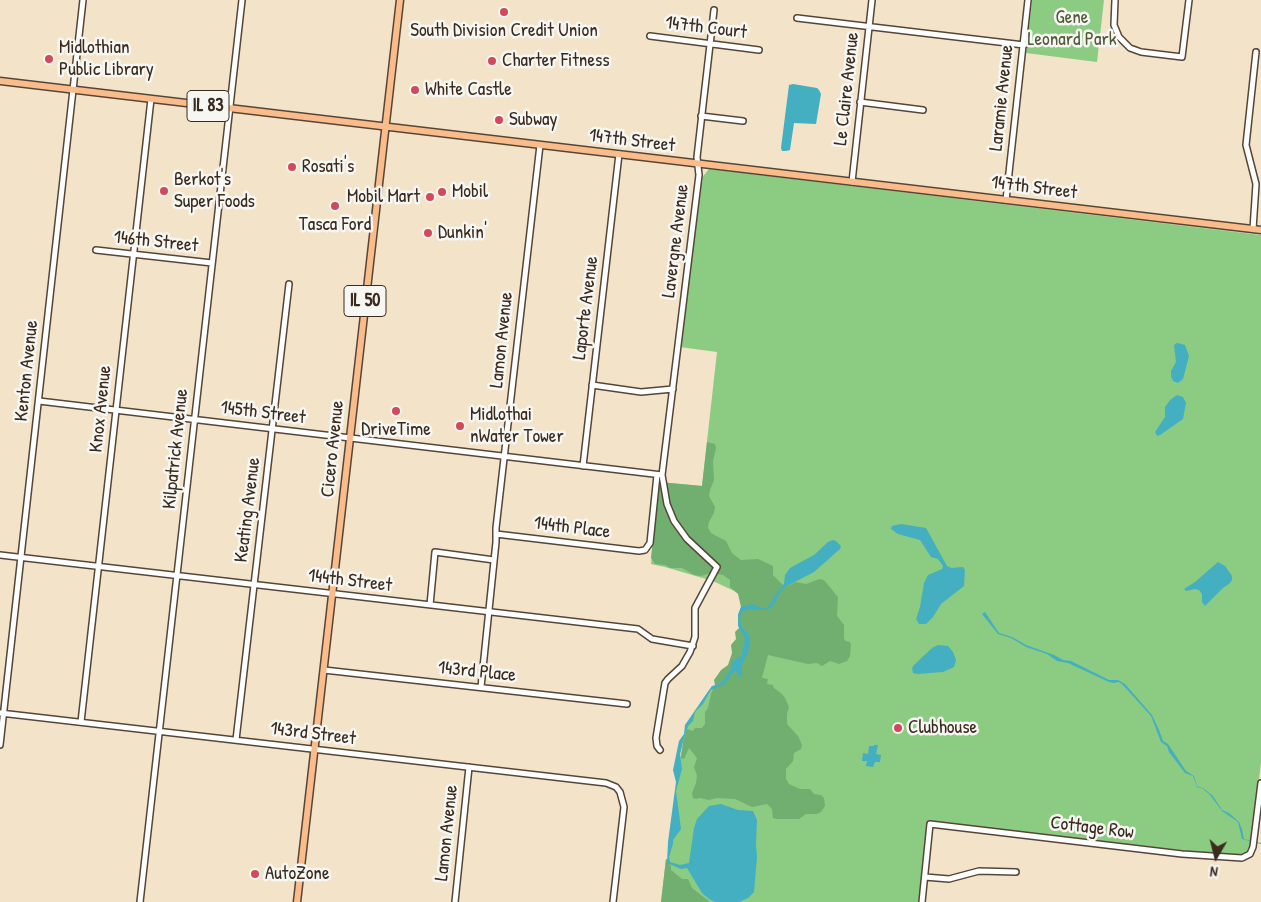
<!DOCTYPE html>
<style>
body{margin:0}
#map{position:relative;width:1261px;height:902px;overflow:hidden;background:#f2e3c9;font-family:"Patrick Hand",sans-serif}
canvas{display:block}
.north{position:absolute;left:1191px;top:832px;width:50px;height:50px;-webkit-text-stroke:4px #f6f6f2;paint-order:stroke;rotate:188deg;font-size:14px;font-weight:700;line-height:20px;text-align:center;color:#3b2a1e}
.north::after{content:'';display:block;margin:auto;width:18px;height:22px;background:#3b2a1e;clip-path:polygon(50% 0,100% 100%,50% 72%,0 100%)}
</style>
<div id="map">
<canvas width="1261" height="902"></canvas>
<div class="north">N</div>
</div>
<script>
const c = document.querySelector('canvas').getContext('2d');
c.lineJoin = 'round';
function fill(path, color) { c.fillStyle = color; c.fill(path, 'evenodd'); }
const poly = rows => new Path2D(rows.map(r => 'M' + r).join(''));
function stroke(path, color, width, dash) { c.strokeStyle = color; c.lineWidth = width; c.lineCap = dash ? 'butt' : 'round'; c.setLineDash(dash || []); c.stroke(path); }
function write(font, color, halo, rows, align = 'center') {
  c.font = font + ' "Patrick Hand",sans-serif'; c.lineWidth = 5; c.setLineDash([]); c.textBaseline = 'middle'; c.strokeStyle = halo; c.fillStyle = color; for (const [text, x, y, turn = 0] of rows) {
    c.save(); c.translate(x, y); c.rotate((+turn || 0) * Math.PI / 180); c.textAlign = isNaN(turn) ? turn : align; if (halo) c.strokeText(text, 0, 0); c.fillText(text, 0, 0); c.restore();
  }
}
fill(poly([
 [1032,0,1104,0,1097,62,1026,53],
 [709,169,1261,235,1261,762,1252,840,1248,853,1243,856,1234,856,1179,852,927,823,919,902,661,902,666,859,668,859,676,797,676,776,687,726,691,721,695,711,703,703,710,691,728,676,747,597,713,581,665,567,651,564,659,482,702,486,717,352,680,347,700,180]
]), '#8ccb82');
fill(poly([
 [707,442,715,444,716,448,713,461,714,480,710,490,709,496,715,507,714,513,709,522,708,528,711,533,726,541,732,553,737,557,741,560,758,559,773,566,773,575,785,587,796,582,806,584,819,579,824,580,838,597,837,616,844,625,844,639,846,641,850,642,851,645,850,656,847,661,839,664,830,661,822,666,817,663,808,664,768,655,762,678,768,679,767,684,773,685,774,688,782,694,785,698,789,707,787,714,787,724,798,736,802,745,801,749,794,753,793,761,786,769,786,779,789,784,800,789,810,789,814,794,821,795,824,798,825,806,821,812,817,814,806,814,799,819,777,819,773,818,772,809,767,804,752,807,735,799,717,798,709,800,700,798,696,799,693,798,692,793,696,783,697,776,694,767,697,758,689,748,684,759,681,758,683,742,687,729,693,731,695,728,702,728,705,724,705,712,708,708,711,694,715,685,714,680,721,670,728,665,732,653,731,645,736,639,735,632,739,628,738,615,741,607,738,594,730,587,730,580,723,575,711,573,701,576,694,575,682,568,670,568,665,565,655,564,651,558,659,482,702,486],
 [666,859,671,866,671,870,682,879,688,879,692,888,710,902,661,902]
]), '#71af70');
fill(poly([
 [793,84,817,88,819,90,821,94,816,124,794,123,790,150,786,151,782,151,781,148,789,85],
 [1177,343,1185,345,1189,356,1183,379,1178,383,1173,381,1171,376,1171,371,1176,362,1174,345],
 [1177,395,1183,397,1186,403,1183,419,1160,435,1157,436,1155,432,1165,417,1165,407,1170,400],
 [901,524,926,528,947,566,951,568,963,567,965,570,964,586,941,604,933,617,926,624,919,624,916,619,920,607,924,583,928,575,942,569,943,566,938,559,931,557,920,540,898,534,891,529,892,526],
 [833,540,836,541,841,546,840,549,814,572,785,587,779,594,775,603,768,610,749,609,742,612,740,619,741,626,750,636,750,639,748,653,742,664,742,676,739,677,737,672,734,671,725,684,711,690,703,704,695,712,693,721,688,726,683,742,680,755,682,769,676,791,681,829,673,840,673,844,669,857,670,862,680,865,689,863,694,828,697,819,709,806,721,804,738,810,753,811,757,820,756,845,757,857,754,892,748,898,739,902,715,902,709,899,702,893,687,868,681,869,667,863,668,842,676,782,673,770,679,741,684,734,685,725,709,690,712,686,720,684,723,681,732,667,731,662,736,660,738,656,741,658,745,638,738,626,738,615,741,607,752,604,765,609,770,604,775,595,784,584,785,575,790,568,814,555,828,542],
 [1218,562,1225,566,1232,576,1232,580,1229,584,1223,588,1205,606,1202,602,1202,594,1199,590,1195,589,1186,591,1184,589,1195,582],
 [985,612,999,633,1012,637,1026,645,1054,655,1063,660,1071,661,1109,680,1118,680,1125,684,1152,715,1159,730,1163,741,1168,744,1186,771,1194,776,1197,786,1203,788,1213,796,1222,810,1229,813,1239,822,1242,829,1244,839,1261,843,1261,844,1242,839,1238,822,1222,811,1210,795,1202,788,1197,787,1193,776,1185,773,1169,752,1167,746,1161,742,1151,716,1122,684,1119,682,1113,683,1109,682,1068,663,1057,661,1047,654,1026,647,1011,638,998,634,982,614],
 [938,645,948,646,953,652,956,660,954,667,943,672,917,674,913,673,912,668,914,665,932,648],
 [874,745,878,745,876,754,881,755,880,762,875,762,873,767,866,766,867,761,862,761,863,753,868,754,869,746,874,746]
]), '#43afc0');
const minor = poly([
 [1115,0,1114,25,1119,37,1130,48,1141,52,1182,57,1189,0],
 [797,18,1024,45],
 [650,36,759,50],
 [860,102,923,110],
 [701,116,743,121],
 [852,182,872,0],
 [1006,200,1028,0],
 [1253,229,1256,184,1246,145,1256,52],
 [96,250,212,263],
 [592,385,641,392,673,389],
 [39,401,662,475],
 [583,466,619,154],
 [496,534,639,551,645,550,650,543,657,475],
 [0,555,638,629,652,639,693,646],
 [430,605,435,552,494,560],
 [324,670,627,704],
 [481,687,496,542,496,528,540,145],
 [0,713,606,783,616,787,620,792,624,807,613,902],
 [81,722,151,99],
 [236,740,289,284],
 [0,745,83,0],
 [660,750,657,746,656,738,665,683,668,679,682,666,690,652,695,637,695,608,717,567,687,539,674,521,667,504,662,475,699,175,697,157,714,10],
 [925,877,949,879,979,871,1016,872],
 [140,902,242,0],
 [455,902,469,767],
 [922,902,930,824,1182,854,1242,858,1250,854,1253,847,1261,783]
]);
const major = poly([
 [0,81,1261,230],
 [297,902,400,0]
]);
stroke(minor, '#564638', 8);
stroke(major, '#564638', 9);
stroke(minor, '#fff', 5);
stroke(major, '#fabc8b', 6);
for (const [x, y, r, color] of [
 [504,12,5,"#d1495b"],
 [49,59,5,"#d1495b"],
 [492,61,5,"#d1495b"],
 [415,90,5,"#d1495b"],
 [499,120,5,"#d1495b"],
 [292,167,5,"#d1495b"],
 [164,191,5,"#d1495b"],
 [442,192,5,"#d1495b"],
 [430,197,5,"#d1495b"],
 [335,206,5,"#d1495b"],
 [428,233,5,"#d1495b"],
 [396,411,5,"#d1495b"],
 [460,426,5,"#d1495b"],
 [898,728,5,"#d1495b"],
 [255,874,5,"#d1495b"]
]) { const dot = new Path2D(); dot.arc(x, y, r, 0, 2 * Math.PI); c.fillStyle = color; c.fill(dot); stroke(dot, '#f6f6f2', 2); }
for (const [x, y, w] of [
 [208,106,42],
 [365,301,42]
]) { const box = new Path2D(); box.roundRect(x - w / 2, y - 15.5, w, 31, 4); c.fillStyle = '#f6f6f2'; c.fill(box); stroke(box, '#3b2a1e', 1); }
write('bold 18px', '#3b2a1e', null, [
 ["IL 83",208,106],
 ["IL 50",365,301]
]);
write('19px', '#535a3c', '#f6f6f2', [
 ["Gene",1072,18],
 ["Leonard Park",1072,40]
]);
write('19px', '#3b2a1e', '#f6f6f2', [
 ["147th Court",706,28,7],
 ["Le Claire Avenue",847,89,-84],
 ["Laramie Avenue",1002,98,-84],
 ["147th Street",632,141,7],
 ["147th Street",1034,188,7],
 ["Lavergne Avenue",676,241,-83],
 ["146th Street",156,242,6],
 ["Laporte Avenue",586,308,-83],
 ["Lamon Avenue",502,340,-84],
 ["Kenton Avenue",27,371,-84],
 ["Knox Avenue",101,409,-84],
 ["145th Street",263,413,7],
 ["Kilpatrick Avenue",176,449,-84],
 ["Cicero Avenue",333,449,-84],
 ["Keating Avenue",248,510,-83],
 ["144th Place",572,528,7],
 ["144th Street",350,581,7],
 ["143rd Place",477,672,6],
 ["143rd Street",313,734,7],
 ["Cottage Row",1092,828,7],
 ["Lamon Avenue",447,833,-84]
]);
write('19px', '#3b2a1e', '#f6f6f2', [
 ["South Division Credit Union",504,31,"center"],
 ["Midlothian",59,48],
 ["Public Library",59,70],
 ["Charter Fitness",502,61],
 ["White Castle",425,90],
 ["Subway",509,120],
 ["Rosati's",302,167],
 ["Berkot's",174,180],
 ["Super Foods",174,202],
 ["Mobil",452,192],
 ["Mobil Mart",420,197,"right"],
 ["Tasca Ford",335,225,"center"],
 ["Dunkin'",438,233],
 ["Midlothai",470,415],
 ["nWater Tower",470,437],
 ["DriveTime",396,430,"center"],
 ["Clubhouse",908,728],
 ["AutoZone",265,874]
], 'left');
</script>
